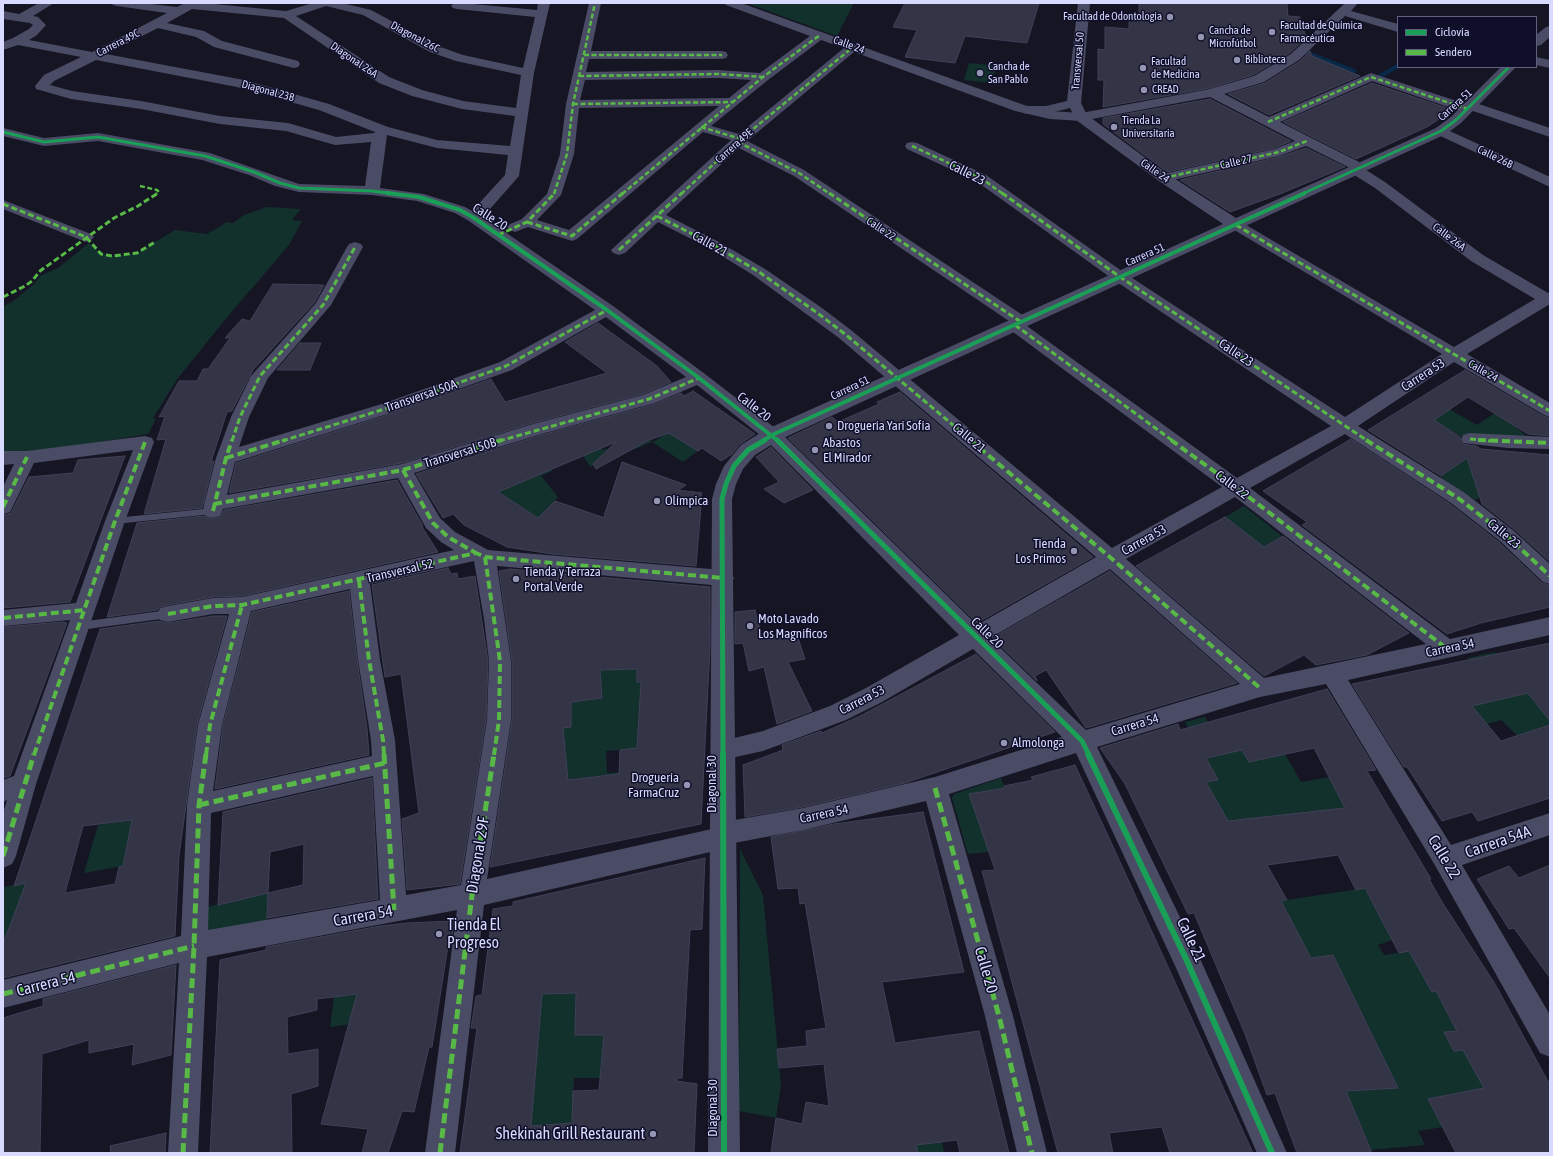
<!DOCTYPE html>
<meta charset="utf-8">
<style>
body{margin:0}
#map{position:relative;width:1553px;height:1156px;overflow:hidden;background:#151524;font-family:"Asap Condensed",sans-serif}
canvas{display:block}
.frame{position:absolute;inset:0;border:4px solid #d8daff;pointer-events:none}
.legend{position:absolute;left:1397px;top:16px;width:140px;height:52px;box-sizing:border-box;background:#0f0f2a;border:1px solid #5f607f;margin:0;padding:5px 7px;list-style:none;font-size:12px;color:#d8daff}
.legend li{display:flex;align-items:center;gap:8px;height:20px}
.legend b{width:20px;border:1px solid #5f607f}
</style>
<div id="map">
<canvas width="1553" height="1156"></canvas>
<div class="frame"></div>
<ul class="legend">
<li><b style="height:5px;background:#1a9f57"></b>Ciclovía</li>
<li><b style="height:5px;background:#58b947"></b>Sendero</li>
</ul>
</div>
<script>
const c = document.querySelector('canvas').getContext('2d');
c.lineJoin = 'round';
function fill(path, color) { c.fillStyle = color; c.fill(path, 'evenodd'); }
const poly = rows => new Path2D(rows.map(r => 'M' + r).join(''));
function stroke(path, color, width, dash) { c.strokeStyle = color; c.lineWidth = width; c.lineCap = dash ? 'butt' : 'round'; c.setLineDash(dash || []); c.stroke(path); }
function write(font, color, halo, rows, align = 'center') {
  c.font = font + ' "Asap Condensed",sans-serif'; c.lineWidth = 3; c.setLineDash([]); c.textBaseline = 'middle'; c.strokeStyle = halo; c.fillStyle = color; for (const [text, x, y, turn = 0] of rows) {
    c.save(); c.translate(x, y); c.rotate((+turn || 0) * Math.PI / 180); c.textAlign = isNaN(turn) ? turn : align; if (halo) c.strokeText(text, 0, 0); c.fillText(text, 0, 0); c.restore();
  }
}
fill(poly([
 [746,3,854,3,837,36],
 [969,63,997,66,991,83,964,80],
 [267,207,301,209,292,220,302,221,289,245,229,315,178,378,153,418,156,419,148,434,75,446,25,452,3,451,3,306,12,302,33,285,40,276,58,268,89,243,101,254,112,256,137,253,175,230,207,234,227,222,233,223,244,215],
 [1449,409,1477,425,1495,413,1515,426,1526,436,1485,434,1460,436,1475,482,1503,489,1475,500,1440,477,1462,461,1444,447,1460,436,1433,420],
 [671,431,698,451,683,462,652,442,590,467,578,447,599,443,602,450,649,439,653,442],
 [543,457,552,471,541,476,558,497,538,518,529,512,525,516,491,494],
 [1244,506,1282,536,1263,547,1225,517],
 [1495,652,1550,719,1550,725,1518,736,1501,720,1473,728,1472,706,1503,698,1468,658],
 [633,655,649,681,640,696,639,748,606,751,607,773,653,770,556,781,552,756,566,754,563,728,571,702,602,698,600,670,633,669],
 [1205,717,1226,753,1242,750,1285,754,1301,782,1329,777,1345,808,1322,811,1229,834,1196,800,1214,796,1206,782,1218,780,1185,722],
 [1001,778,1005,788,970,794,985,839,1027,848,968,854,952,798,954,794],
 [132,820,123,866,84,873,98,825],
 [740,849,763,895,781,1085,776,1118,739,1111],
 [70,875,63,893,19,901,3,944,3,892,4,887],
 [1365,888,1398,938,1378,945,1384,955,1409,951,1432,992,1436,991,1457,1031,1445,1032,1454,1051,1463,1050,1500,1085,1428,1099,1443,1127,1418,1131,1425,1145,1371,1150,1346,1091,1398,1088,1333,955,1311,958,1274,902],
 [268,893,267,923,204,938,207,907],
 [385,990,381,1020,330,1027,334,997],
 [576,993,575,1035,604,1035,600,1078,574,1078,571,1153,531,1126,542,994],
 [942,1141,944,1153,915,1153,916,1145]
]), '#12312d');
stroke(poly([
 [1302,51,1354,71],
 [1375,79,1398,66]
]), '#082947', 4.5);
const building = poly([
 [905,3,1039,3,1027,43,965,36,955,63,905,57,917,30,893,27,905,3],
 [1139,3,1287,3,1288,16,1300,17,1306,38,1290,53,1253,75,1210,88,1103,107,1104,80,1098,80,1098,49,1105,50,1105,27,1129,29,1129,14,1139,15,1139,3],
 [1310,51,1312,56,1360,76,1269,115,1228,94,1265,83,1300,61,1310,51],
 [1372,83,1453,110,1427,127,1356,159,1283,122,1372,83],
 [1210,99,1291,141,1275,148,1167,172,1103,124,1103,118,1210,99],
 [1306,148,1345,167,1280,194,1230,212,1180,180,1279,157,1306,148],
 [273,284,324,285,315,302,253,370,232,411,227,412,211,462,214,461,202,508,144,514,166,439,157,440,165,416,159,417,179,381,197,381,203,369,208,369,230,338,225,338,242,319,250,321,273,284],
 [598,323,657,366,671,382,643,394,533,423,402,463,229,493,236,463,397,412,491,379,505,402,607,373,565,342,598,323],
 [300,343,321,343,310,370,277,370,300,343],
 [1465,370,1543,416,1550,418,1550,436,1528,434,1468,397,1434,420,1460,437,1460,440,1463,444,1476,446,1481,449,1550,455,1550,562,1515,530,1482,504,1467,458,1441,476,1368,430,1465,370],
 [693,391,755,434,740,444,732,454,721,461,702,448,698,451,669,433,649,440,596,469,593,464,616,442,498,492,538,518,555,501,605,518,604,516,622,462,686,485,678,490,702,493,698,506,701,507,696,566,552,554,507,547,464,525,453,514,443,518,416,474,545,434,655,404,681,393,684,396,693,391],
 [900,392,1093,557,977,623,788,438,832,417,838,422,879,404,877,402,900,392],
 [1351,439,1450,504,1499,542,1542,583,1550,585,1550,607,1481,623,1447,634,1302,525,1307,522,1263,491,1351,439],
 [771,447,813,490,784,503,764,489,779,482,756,457,771,447],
 [125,456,70,602,3,608,3,515,11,513,29,477,73,473,78,460,125,456],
 [397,480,423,526,422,527,438,552,242,596,213,597,168,605,160,607,157,610,107,617,137,523,204,516,213,519,220,517,224,510,397,480],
 [1225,517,1264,547,1283,536,1409,633,1367,655,1316,665,1304,655,1264,676,1136,566,1225,517],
 [448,568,451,574,457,573,458,579,475,576,488,661,486,720,460,884,407,890,402,819,419,813,401,674,385,677,372,585,448,568],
 [510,569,710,587,710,648,701,824,490,867,512,720,512,661,499,571,510,569],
 [637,669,637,682,641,682,637,748,620,750,619,774,568,780,563,728,571,727,571,702,602,698,600,670,637,669],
 [1110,571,1237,683,1086,728,1046,670,1035,676,1037,681,992,638,1110,571],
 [349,591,357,660,367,728,369,755,215,789,223,725,252,612,349,591],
 [755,610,763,640,797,635,805,659,788,662,812,711,777,724,764,667,749,671,743,643,735,644,735,612,755,610],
 [213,616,227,616,197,725,179,856,175,936,3,978,3,944,26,883,14,886,100,629,159,621,168,623,213,616],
 [132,820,123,866,119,867,115,884,65,893,83,826,132,820],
 [62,622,67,623,10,776,3,778,3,627,62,622],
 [1550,643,1550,721,1528,693,1472,706,1501,741,1550,725,1550,798,1478,821,1472,812,1442,821,1407,767,1404,767,1352,684,1550,643],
 [976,654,1055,732,905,783,803,807,745,817,743,765,783,750,782,745,821,731,822,733,860,716,976,654],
 [1327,689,1376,770,1367,771,1431,879,1429,879,1442,902,1495,984,1550,1085,1550,1153,1456,1153,1428,1099,1484,1088,1463,1050,1454,1051,1444,1032,1457,1031,1436,991,1432,992,1409,951,1399,953,1365,888,1356,890,1338,855,1267,865,1287,900,1281,901,1311,958,1333,955,1398,1088,1346,1091,1372,1153,1297,1153,1275,1093,1267,1095,1245,1034,1194,913,1188,914,1125,784,1100,748,1178,724,1180,730,1327,689],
 [1314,748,1345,808,1228,821,1206,782,1218,780,1206,758,1242,750,1249,762,1314,748],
 [1075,765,1110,840,1253,1153,1170,1153,1162,1127,1109,1133,1113,1153,1058,1153,982,871,995,870,969,794,1005,788,1004,786,1033,780,1031,777,1075,765],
 [372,778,378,899,267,918,268,893,218,905,223,812,372,778],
 [304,844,303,885,268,893,270,852,304,844],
 [923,812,964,972,882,982,895,1043,979,1031,1009,1153,960,1153,957,1140,916,1145,918,1153,771,1153,776,1118,802,1124,806,1102,829,1106,824,1064,779,1068,777,1049,807,1046,806,1031,826,1028,805,903,800,904,798,888,778,889,771,837,834,824,923,812],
 [705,858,702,929,690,930,682,1078,677,1078,677,1081,697,1084,694,1153,460,1153,477,1028,471,1028,476,996,482,995,493,909,513,906,513,902,705,858],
 [576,993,575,1035,604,1035,599,1090,573,1091,572,1123,531,1126,542,994,576,993],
 [1550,865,1550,978,1514,928,1509,929,1477,879,1509,866,1519,878,1550,865],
 [454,921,451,946,448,946,432,1047,429,1047,414,1112,402,1111,388,1153,362,1153,368,1129,321,1124,357,994,317,999,317,1010,287,1017,288,1054,318,1049,318,1086,291,1094,292,1153,210,1153,220,960,266,950,266,947,380,926,407,923,454,921],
 [176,965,171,1055,132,1065,134,1044,89,1053,89,1040,42,1054,40,1153,3,1153,3,1018,43,1006,43,999,176,965],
 [166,1133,165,1153,111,1153,110,1146,166,1133]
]);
fill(building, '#333446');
stroke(building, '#404058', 1);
fill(poly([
 [213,508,218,511,213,514,115,524,110,521,115,518,213,508],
 [168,610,172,611,173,614,172,617,168,618,80,630,76,629,75,626,76,623,80,622,168,610]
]), '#4a4c65');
fill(poly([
 [39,3,54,3,33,16,38,17,46,25,37,35,29,40,92,52,167,13,117,6,113,5,111,3,143,3,177,7,185,3,204,3,286,11,313,3,342,3,371,10,438,46,463,55,523,68,535,17,457,9,453,8,451,6,453,4,462,3,537,10,538,3,550,3,534,73,519,176,483,217,613,306,705,374,779,431,977,625,1096,557,839,338,753,275,709,248,658,222,625,253,619,255,613,253,611,250,731,140,703,132,577,239,572,241,528,227,515,232,510,230,507,227,510,224,522,219,547,194,560,154,566,104,589,3,601,3,591,51,722,51,726,52,728,55,726,58,722,59,589,59,586,72,718,70,760,73,810,36,726,5,724,3,741,3,1024,105,1050,111,1081,113,1210,89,1254,76,1291,54,1345,3,1358,3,1351,11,1398,24,1398,32,1345,16,1299,60,1264,82,1224,94,1269,117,1371,73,1466,104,1471,102,1476,103,1550,128,1550,137,1473,111,1468,113,1463,112,1372,81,1280,122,1365,165,1367,168,1366,170,1385,182,1483,255,1548,293,1550,292,1550,304,1467,354,1550,403,1550,417,1544,415,1454,362,1358,426,1465,493,1514,531,1550,564,1550,584,1543,582,1500,541,1451,503,1345,434,1250,488,1450,639,1550,617,1550,635,1348,680,1451,845,1550,813,1550,835,1462,865,1550,1015,1550,1057,1540,1053,1436,867,1326,684,1260,697,1097,747,1197,952,1287,1153,1257,1153,1177,970,1076,753,949,794,1013,1016,1047,1153,1017,1153,985,1016,926,801,803,830,734,843,732,846,723,849,484,905,455,1153,425,1153,457,910,207,957,198,1153,168,1153,179,963,3,1008,3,980,181,936,187,805,198,725,229,614,213,614,168,622,160,620,157,614,160,608,168,606,213,598,242,597,454,550,441,542,426,528,398,478,223,509,220,516,213,518,206,516,203,511,204,504,216,458,231,417,251,376,316,303,347,247,349,244,355,242,361,244,363,247,331,305,268,378,249,417,239,447,385,403,500,362,595,310,469,221,455,213,417,201,372,195,299,192,275,186,249,175,202,160,98,141,44,146,3,136,3,128,44,138,98,133,210,153,299,184,365,186,371,142,335,145,286,131,220,124,141,109,71,99,36,89,35,86,44,75,81,57,18,45,3,50,3,42,13,38,29,29,33,25,30,23,3,19,3,11,19,14,39,3],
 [326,6,363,15,430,52,456,61,521,75,516,108,463,101,422,90,389,77,296,16,326,6],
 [192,9,284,18,379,83,412,96,462,109,515,116,510,146,437,140,388,127,329,104,244,80,106,54,158,28,196,37,214,47,290,67,294,68,298,67,300,64,298,61,222,41,204,31,167,23,192,9],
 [821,40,844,48,739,134,711,126,768,80,821,40],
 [854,52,1015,111,1050,119,1081,121,1210,97,1295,141,1275,149,1159,175,1157,178,1159,181,1164,182,1279,156,1306,146,1350,168,1349,170,1351,173,1375,188,1471,261,1535,299,1454,347,1241,222,1236,220,1231,222,1228,225,1231,228,1442,354,1345,417,1126,274,986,175,917,143,912,142,907,143,905,146,907,149,976,181,1114,280,1331,426,1237,478,1027,326,1029,322,1027,318,804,170,747,141,854,52],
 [96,60,237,87,319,110,375,132,374,133,336,137,288,123,220,116,141,101,72,91,50,85,54,81,96,60],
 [718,78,751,80,729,98,580,100,585,80,718,78],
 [719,106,569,230,537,220,561,195,574,154,579,108,719,106],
 [387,135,437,148,508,155,505,175,472,211,465,207,424,194,380,188,387,135],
 [739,148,794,176,1009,321,1007,325,1009,329,1222,487,1112,548,851,330,822,308,765,269,719,242,666,215,739,148],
 [606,317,686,377,643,395,533,424,402,464,227,495,235,462,397,411,512,370,606,317],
 [697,385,765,439,959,635,866,688,830,706,763,731,714,743,710,750,714,757,722,760,763,751,846,720,882,702,973,649,1062,737,935,777,803,808,723,822,714,825,712,829,487,879,511,720,511,661,497,566,723,586,730,584,734,578,730,572,723,570,488,550,455,532,440,518,414,473,545,433,655,403,697,385],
 [1235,497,1426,644,1264,678,1126,559,1235,497],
 [474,561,484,619,489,661,487,720,461,885,406,895,395,740,380,660,370,584,474,561],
 [1110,569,1240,684,1086,730,990,638,1110,569],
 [350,589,358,660,371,740,372,756,213,791,222,725,251,611,350,589],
 [373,776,380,900,208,930,211,813,373,776],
 [1536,57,1550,60,1550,68,1536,65,1536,57],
 [1441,127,1550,177,1550,187,1436,134,1434,131,1436,128,1441,127],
 [3,200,91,234,94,237,91,240,86,242,81,240,3,209,3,200],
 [1470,433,1550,437,1550,449,1508,448,1463,443,1461,439,1463,435,1470,433],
 [145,436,152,438,154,442,125,521,36,784,16,856,12,864,3,868,3,813,7,800,3,802,3,780,14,776,70,620,3,626,3,610,76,603,105,521,133,450,34,463,10,512,3,514,3,487,14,464,3,465,3,451,27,451,145,436]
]), '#4a4c65');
fill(poly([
 [1078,3,1090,3,1081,103,1087,115,1169,175,1236,218,1436,128,1451,117,1501,67,1516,67,1461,123,1446,134,779,440,755,455,743,469,736,484,732,499,740,1153,708,1153,712,499,716,484,724,466,741,445,765,430,1223,224,1159,181,1076,120,1070,108,1046,114,1028,114,1023,113,1021,110,1023,107,1028,106,1046,106,1067,101,1078,3],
 [1550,26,1550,37,1541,45,1536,46,1536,35,1546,27,1550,26]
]), '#4a4c65');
stroke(poly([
 [584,55,722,55],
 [579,76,718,74,763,77],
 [573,104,733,102],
 [1268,122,1371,77,1468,109],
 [701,127,741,139],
 [738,142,799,173,830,194],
 [912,146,981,178,1003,194],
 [1164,178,1279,152,1307,141],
 [140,186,157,190,159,192,156,194],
 [554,194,567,154,573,104,595,3],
 [622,194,763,77,820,35],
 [681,194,741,139,853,47]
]), '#58b947', 2.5, [5, 2.5]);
stroke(poly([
 [829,193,1021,322],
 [1002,193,1120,277,1368,441],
 [3,204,86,237,101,254,112,256,137,253,155,242],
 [657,216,714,245,759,272,816,312,845,334,972,441],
 [527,222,572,236,623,193],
 [1236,225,1550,411],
 [498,235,527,222,555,193],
 [619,250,682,193],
 [3,297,25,286,32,281,40,271,114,218,138,206,158,193],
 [1015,325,1173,441],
 [1470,439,1491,441],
 [232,441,240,417,260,376,323,305,355,247],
 [282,441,391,407,506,366,607,310],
 [499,441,649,399,699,378]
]), '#58b947', 3, [6, 3]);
stroke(poly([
 [970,440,1111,558,1260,688],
 [1171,440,1237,488,1446,648],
 [1366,440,1458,498,1507,536,1550,576],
 [1478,440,1550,443],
 [226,458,285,440],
 [403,470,433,523,448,537,476,553],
 [214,504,403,470,502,440],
 [3,507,27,457],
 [213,511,226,458,232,440],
 [485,557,500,661,499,720,494,755],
 [359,580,369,660,383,740,384,755],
 [168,614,213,606,242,605,476,553,485,557,723,578],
 [3,618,85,610],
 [34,755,115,521,145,442],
 [206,755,210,725,242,605]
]), '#58b947', 4, [8, 4]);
stroke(poly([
 [384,754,394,910],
 [935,788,999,1016,1032,1153],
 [199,805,385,763],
 [3,856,34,754],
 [3,994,194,946],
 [183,1153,194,946,199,805,206,754],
 [440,1153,472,895,494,754]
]), '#58b947', 5, [10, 5]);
stroke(poly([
 [3,132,44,142,98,137,205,156,254,172,280,183,299,188,372,191,395,194],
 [1302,194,1441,131,1456,120,1509,67]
]), '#1a9f57', 3);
stroke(poly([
 [387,193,419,197,460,210,474,218,607,310,699,378,778,441],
 [763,441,772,435,1305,193]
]), '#1a9f57', 4);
stroke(poly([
 [777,440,1082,741,1089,755],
 [723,755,722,499,726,484,734,466,748,450,765,440]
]), '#1a9f57', 5);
stroke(poly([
 [723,754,724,1153],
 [1088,754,1187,961,1272,1153]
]), '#1a9f57', 6);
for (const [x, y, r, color] of [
 [1170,17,4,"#9495b2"],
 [1272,32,4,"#9495b2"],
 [1201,37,4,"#9495b2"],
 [1237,60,4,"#9495b2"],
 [1143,68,4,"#9495b2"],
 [980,73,4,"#9495b2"],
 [1144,90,4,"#9495b2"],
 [1114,127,4,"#9495b2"],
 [829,426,4,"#9495b2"],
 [815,450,4,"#9495b2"],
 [657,501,4,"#9495b2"],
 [1074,551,4,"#9495b2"],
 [516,579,4,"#9495b2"],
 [750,626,4,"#9495b2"],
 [1004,743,4,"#9495b2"],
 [687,785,4,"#9495b2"],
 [439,934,4,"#9495b2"],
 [653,1134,4,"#9495b2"]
]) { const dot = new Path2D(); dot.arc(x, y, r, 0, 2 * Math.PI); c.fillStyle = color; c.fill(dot); stroke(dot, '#0f0f2a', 1.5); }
write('11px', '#d8daff', '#0f0f2a', [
 ["Facultad de Odontología",1162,17,"right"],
 ["Facultad de Química",1280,26],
 ["Farmacéutica",1280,39],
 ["Cancha de",1209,31],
 ["Microfútbol",1209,44],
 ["Biblioteca",1245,60],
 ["Facultad",1151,62],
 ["de Medicina",1151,75],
 ["Cancha de",988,67],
 ["San Pablo",988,80],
 ["CREAD",1152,90],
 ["Tienda La",1122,121],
 ["Universitaria",1122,134]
], 'left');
write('11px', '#d8daff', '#0f0f2a', [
 ["Diagonal 26C",415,37,28],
 ["Carrera 49C",118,43,-27],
 ["Calle 24",849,45,20],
 ["Diagonal 26A",354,60,34],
 ["Transversal 50",1078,61,-85],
 ["Diagonal 23B",268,91,15],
 ["Carrera 51",1455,105,-42],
 ["Carrera 49E",734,146,-42],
 ["Calle 26B",1495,157,26],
 ["Calle 27",1236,162,-13],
 ["Calle 24",1155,171,35],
 ["Calle 22",881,229,34],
 ["Calle 26A",1449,237,37],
 ["Carrera 51",1145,255,-24],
 ["Calle 24",1483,371,30],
 ["Carrera 51",850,388,-25]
]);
write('13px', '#d8daff', '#0f0f2a', [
 ["Calle 23",967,173,27],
 ["Calle 20",490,217,33],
 ["Calle 21",710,244,29],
 ["Calle 23",1236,353,34],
 ["Carrera 53",1423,375,-33],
 ["Transversal 50A",421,396,-19],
 ["Calle 20",754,407,38],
 ["Calle 21",969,438,40],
 ["Transversal 50B",460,453,-17],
 ["Calle 22",1232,485,37],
 ["Calle 23",1504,534,40],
 ["Carrera 53",1144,540,-29],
 ["Transversal 52",400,571,-13],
 ["Calle 20",987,633,44],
 ["Carrera 54",1450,648,-12],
 ["Carrera 53",862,700,-27],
 ["Carrera 54",1135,725,-17],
 ["Diagonal 30",712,784,-90],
 ["Carrera 54",824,814,-12],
 ["Diagonal 30",713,1108,-90]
]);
write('13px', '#d8daff', '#0f0f2a', [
 ["Droguería Yari Sofía",837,426],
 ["Abastos",823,443],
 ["El Mirador",823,458],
 ["Olímpica",665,501],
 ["Tienda",1066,544,"right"],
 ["Los Primos",1066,559,"right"],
 ["Tienda y Terraza",524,572],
 ["Portal Verde",524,587],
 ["Moto Lavado",758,619],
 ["Los Magnificos",758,634],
 ["Almolonga",1012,743],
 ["Droguería",679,778,"right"],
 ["FarmaCruz",679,793,"right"]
], 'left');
write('16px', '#d8daff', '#0f0f2a', [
 ["Carrera 54A",1498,842,-19],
 ["Diagonal 29F",478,855,-81],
 ["Calle 22",1444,857,59],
 ["Carrera 54",363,916,-10],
 ["Calle 21",1191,940,65],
 ["Calle 20",986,970,74],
 ["Carrera 54",46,984,-14]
]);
write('16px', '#d8daff', '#0f0f2a', [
 ["Tienda El",447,925],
 ["Progreso",447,943],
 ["Shekinah Grill Restaurant",645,1134,"right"]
], 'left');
</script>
